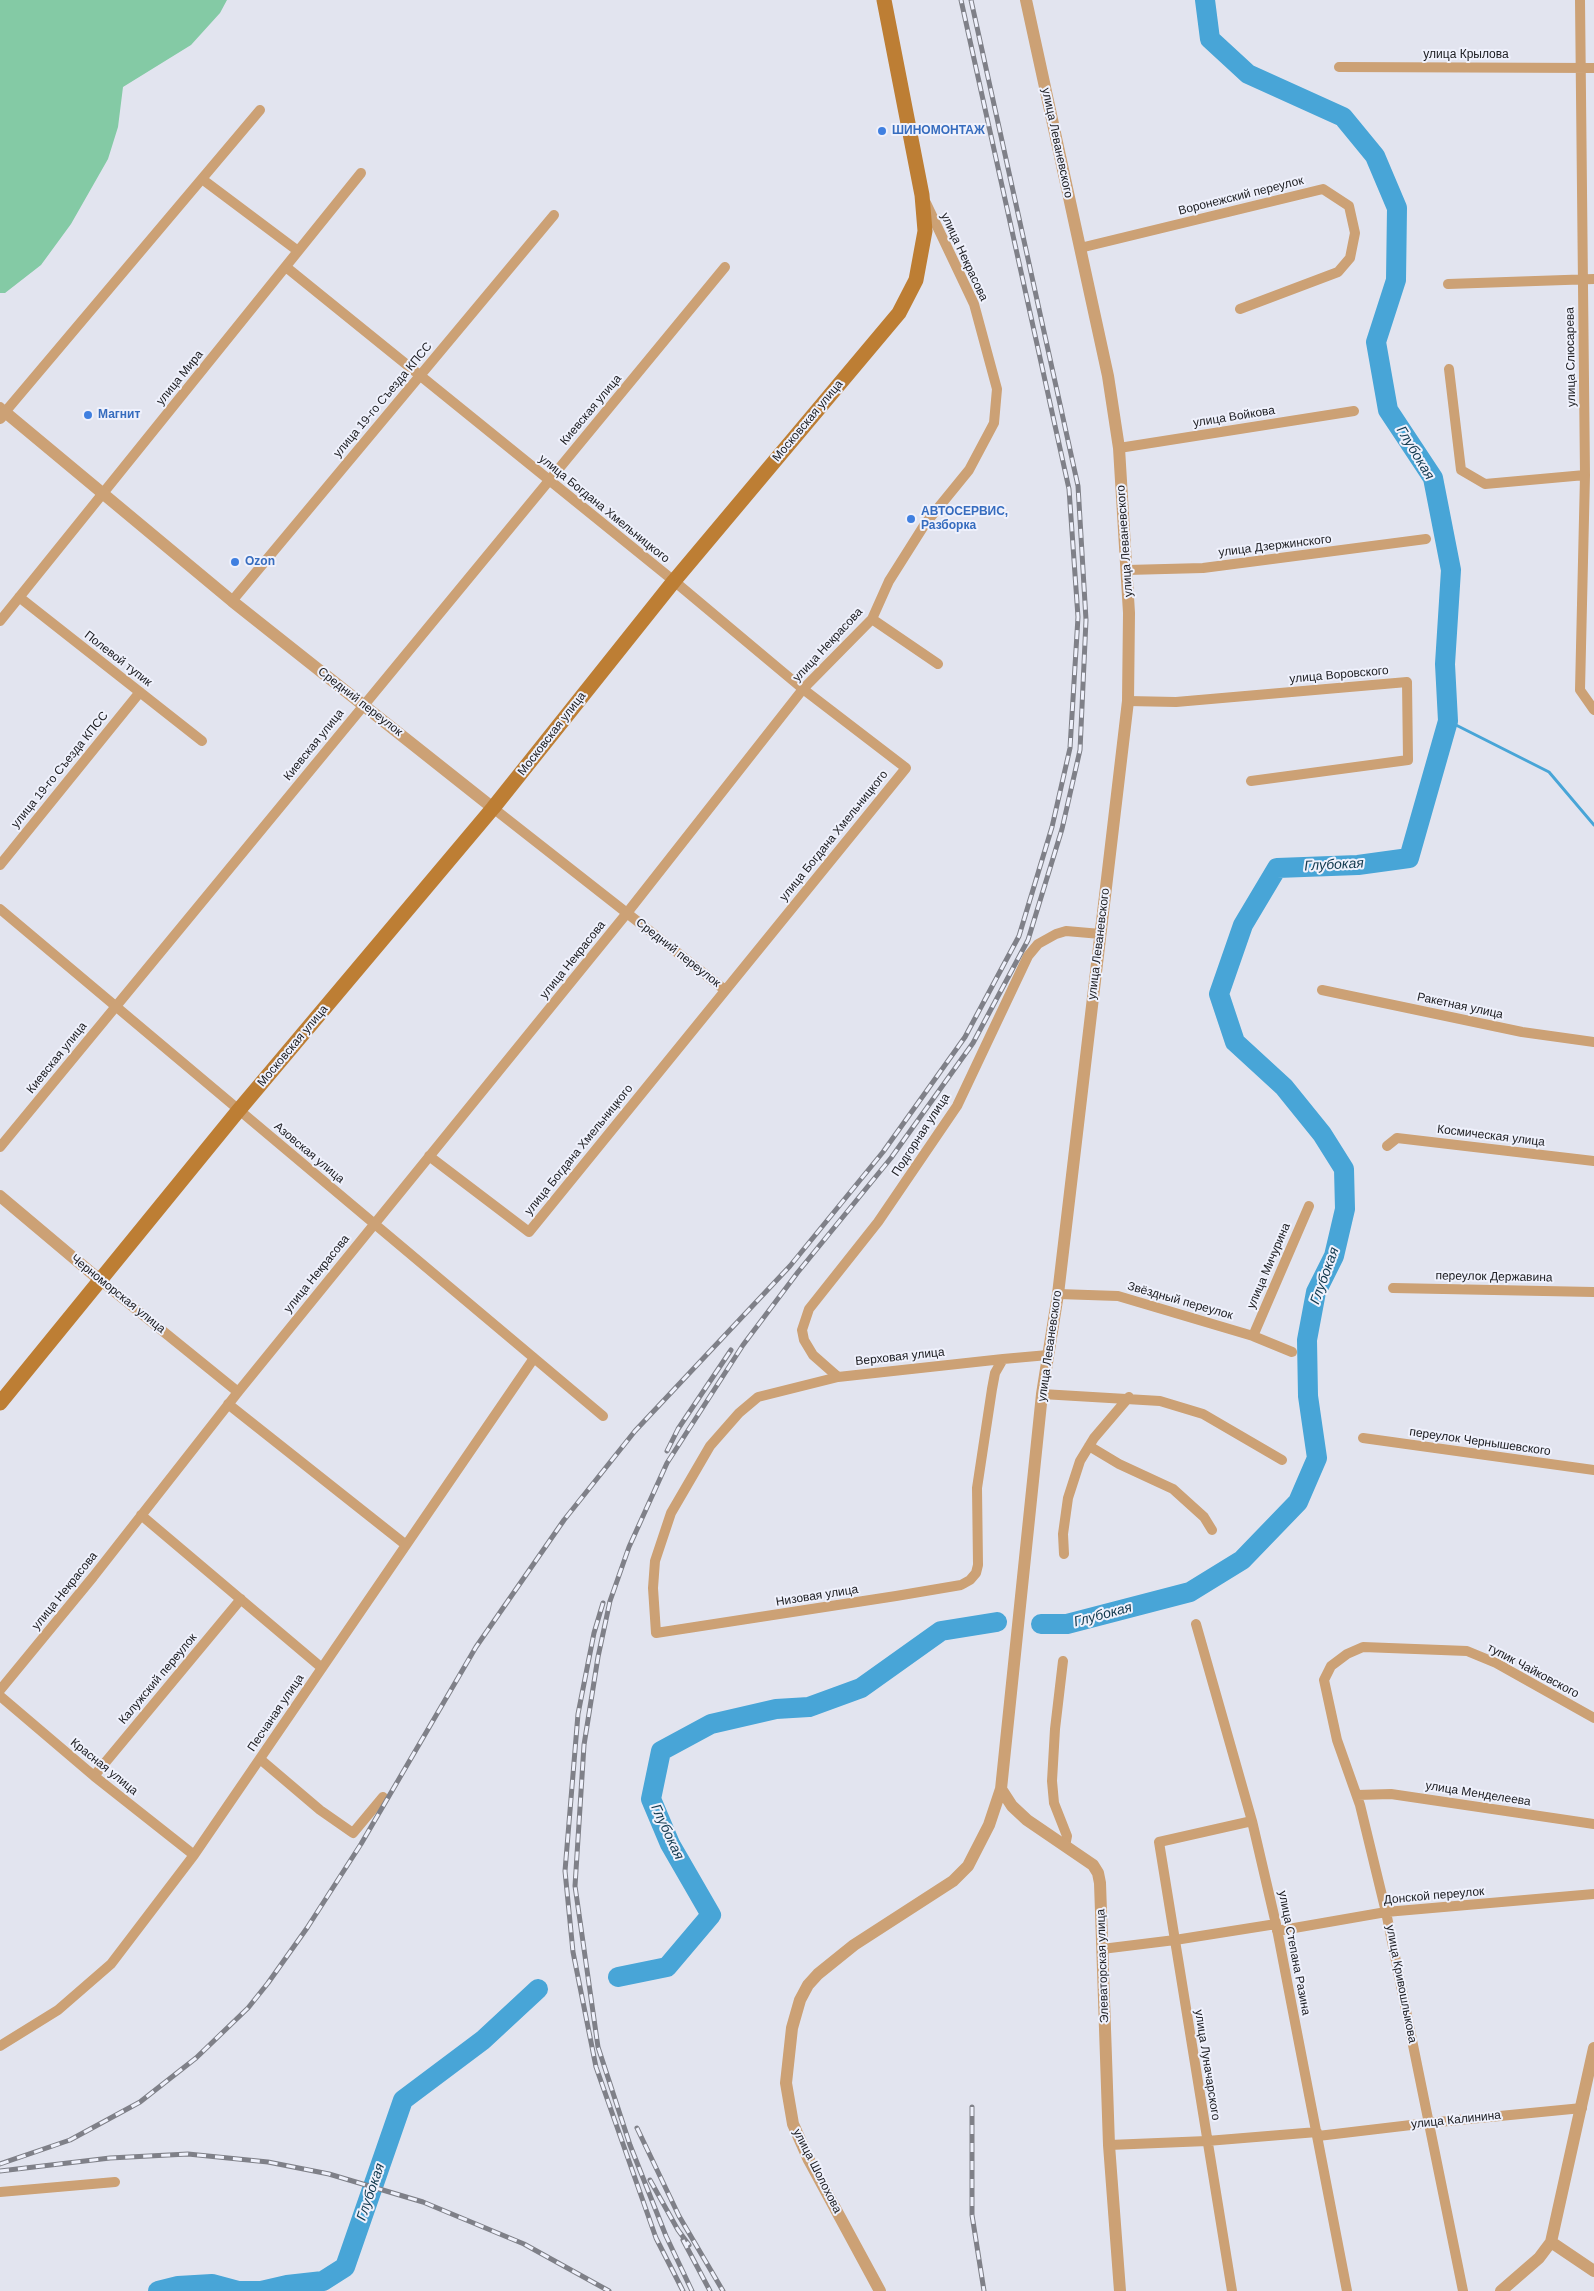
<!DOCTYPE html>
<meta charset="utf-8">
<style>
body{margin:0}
canvas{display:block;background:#e2e4ef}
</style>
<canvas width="1594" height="2291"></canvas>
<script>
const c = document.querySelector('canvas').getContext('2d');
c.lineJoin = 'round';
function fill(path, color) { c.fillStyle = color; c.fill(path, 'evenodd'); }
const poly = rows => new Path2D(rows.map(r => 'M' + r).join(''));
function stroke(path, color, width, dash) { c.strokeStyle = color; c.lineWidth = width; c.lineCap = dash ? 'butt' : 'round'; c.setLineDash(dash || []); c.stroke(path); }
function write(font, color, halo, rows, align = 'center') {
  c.font = font + ' Helvetica,sans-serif'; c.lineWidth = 4; c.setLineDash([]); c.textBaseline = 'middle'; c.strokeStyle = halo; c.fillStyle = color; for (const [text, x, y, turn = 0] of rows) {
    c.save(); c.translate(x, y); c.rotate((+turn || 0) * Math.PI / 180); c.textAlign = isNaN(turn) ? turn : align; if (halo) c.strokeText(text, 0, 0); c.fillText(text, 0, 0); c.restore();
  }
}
fill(poly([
 [0,0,227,0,220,13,191,45,123,87,118,127,108,159,71,224,41,265,5,293,0,293]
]), '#84caa5');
stroke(poly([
 [1448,721,1549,772,1594,825]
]), '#48a5d7', 3);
stroke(poly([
 [1041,1624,1067,1624,1190,1592,1242,1560,1298,1502,1317,1458,1308,1396,1307,1340,1316,1292,1334,1256,1345,1209,1344,1169,1322,1134,1284,1087,1235,1042,1219,994,1243,925,1277,868,1358,865,1409,858,1448,721,1445,664,1451,570,1433,478,1388,410,1376,342,1396,280,1397,208,1375,156,1343,117,1248,74,1210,39,1205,0],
 [618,1977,667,1967,711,1915,670,1844,651,1799,661,1751,711,1724,776,1709,809,1707,861,1688,941,1631,997,1622],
 [158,2291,178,2286,212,2284,238,2291,261,2291,287,2285,323,2281,345,2267,403,2100,483,2040,538,1989]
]), '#48a5d7', 20);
stroke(poly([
 [1580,0,1585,475,1580,690,1594,710],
 [1339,67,1594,68],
 [202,179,298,251],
 [1080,248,1323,189,1349,206,1355,233,1350,258,1338,272,1240,309],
 [286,267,674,581,803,689,906,768,529,1232,429,1156],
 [1448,284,1594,279],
 [1449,369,1461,470,1485,484,1585,475],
 [0,407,5,412,260,110],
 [1119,448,1354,411],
 [1127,570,1203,568,1426,539],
 [19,597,202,741],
 [232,601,554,215],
 [872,619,938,664],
 [0,621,361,173],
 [1128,701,1176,702,1407,682,1408,760,1251,781],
 [493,808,725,990],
 [0,865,140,692],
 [0,909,603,1416],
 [1322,990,1522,1032,1594,1042],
 [1387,1146,1397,1138,1594,1161],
 [0,1147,725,267],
 [101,1281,238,1392],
 [1393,1288,1594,1292],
 [1058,1294,1118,1296,1253,1336,1292,1352],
 [1253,1336,1309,1206],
 [1003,1359,995,1373,992,1389,977,1488,978,1565,976,1573,970,1580,961,1585,896,1596,656,1633,653,1588,655,1561,671,1513,710,1446,739,1413,758,1397,838,1377,1003,1359,1048,1355],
 [838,1377,813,1355,804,1340,802,1330,809,1309,878,1222,957,1106,1028,956,1038,944,1056,934,1066,931,1101,934],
 [1042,1394,1160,1401,1203,1414,1282,1460],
 [228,1404,406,1545],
 [1363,1438,1594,1470],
 [1089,1446,1119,1464,1173,1489,1204,1517,1212,1530],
 [141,1515,322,1668],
 [1064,1554,1063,1534,1068,1498,1080,1461,1094,1438,1129,1397],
 [1196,1624,1252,1821,1276,1924,1347,2291],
 [1063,1661,1055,1729,1052,1781,1054,1803,1067,1836,1065,1846],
 [0,1690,93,1577,238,1392,627,913,803,689,872,619,889,581,925,524,969,470,994,423,997,389,974,304,926,203],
 [0,1696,94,1776,194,1855],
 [260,1759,320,1810,353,1833,383,1797],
 [94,1776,241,1599],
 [1357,1795,1391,1794,1594,1824],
 [1277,1931,1386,1912,1594,1894],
 [1102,1949,1175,1940,1276,1924],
 [0,2046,58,2010,111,1964,194,1855,534,1358],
 [1318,2136,1428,2123,1582,2108],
 [1109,2145,1207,2141,1317,2132],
 [0,2192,115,2182],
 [1232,2291,1159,1842,1252,1821],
 [1463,2291,1386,1912,1360,1805,1337,1740,1324,1680,1331,1666,1347,1654,1363,1647,1467,1651,1496,1663,1594,1718]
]), '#cca175', 10);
stroke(poly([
 [0,418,5,412,232,601,493,808],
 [0,1196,101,1281],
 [1001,1789,1012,1806,1027,1820,1093,1865,1098,1873,1100,1883,1109,2145,1120,2291],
 [1594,2048,1551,2242,1594,2271],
 [880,2291,809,2160,793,2124,786,2083,792,2028,800,2000,808,1985,818,1974,854,1945,953,1881,968,1866,989,1825,1001,1789,1042,1394,1058,1294,1128,701,1129,613,1119,448,1108,376,1026,0],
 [1501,2291,1539,2258,1551,2242]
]), '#cca175', 12);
stroke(poly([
 [0,1403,238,1111,493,808,674,581,899,313,916,280,925,231,922,195,884,0]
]), '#bd7e34', 15);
const rail = poly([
 [667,1451,678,1429,731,1350],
 [603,1603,594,1633,578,1714,565,1871,573,1952,596,2067,656,2238,683,2291],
 [972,2107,972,2215,984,2291],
 [637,2128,679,2216,723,2291],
 [0,2164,70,2140,140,2102,196,2058,248,2008,268,1983,307,1928,361,1844,476,1647,564,1520,635,1431,790,1266,883,1152,965,1037,1019,936,1052,827,1070,748,1078,617,1069,489,961,0],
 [0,2171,110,2158,188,2154,268,2162,329,2174,423,2202,524,2244,609,2291],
 [650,2180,678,2230,689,2245],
 [683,2240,710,2291],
 [692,2291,666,2236,630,2145,598,2047,575,1886,584,1745,598,1657,610,1601,629,1547,667,1463,743,1345,798,1272,891,1158,973,1043,1028,940,1062,829,1080,750,1086,620,1078,486,971,0]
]);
stroke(rail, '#7f8088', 5);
stroke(rail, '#eff1fc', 3, [9]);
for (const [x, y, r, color] of [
 [882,131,5,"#3f7fe0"],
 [88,415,5,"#3f7fe0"],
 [911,519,5,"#3f7fe0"],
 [235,562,5,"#3f7fe0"]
]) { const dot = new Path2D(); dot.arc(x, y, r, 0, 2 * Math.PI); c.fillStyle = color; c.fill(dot); stroke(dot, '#eff1fc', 2); }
write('12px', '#202125', '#eff1fc', [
 ["улица Крылова",1466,55],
 ["улица Леваневского",1057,143,78],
 ["Воронежский переулок",1241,196,-14],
 ["улица Некрасова",964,257,65],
 ["улица Слюсарева",1571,357,-91],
 ["улица Мира",180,378,-51],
 ["улица 19-го Съезда КПСС",383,400,-50],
 ["Киевская улица",591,410,-50],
 ["улица Войкова",1234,417,-9],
 ["Московская улица",808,421,-50],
 ["улица Богдана Хмельницкого",604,509,39],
 ["улица Леваневского",1125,541,-94],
 ["улица Дзержинского",1275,546,-7],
 ["улица Некрасова",828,645,-47],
 ["Полевой тупик",118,659,38],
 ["улица Воровского",1339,675,-5],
 ["Средний переулок",360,702,38],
 ["Московская улица",552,734,-52],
 ["Киевская улица",314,745,-51],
 ["улица 19-го Съезда КПСС",60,770,-51],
 ["улица Богдана Хмельницкого",834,836,-51],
 ["улица Леваневского",1099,944,-83],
 ["Средний переулок",678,953,38],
 ["улица Некрасова",573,960,-51],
 ["Ракетная улица",1460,1006,12],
 ["Московская улица",293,1046,-50],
 ["Киевская улица",57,1058,-51],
 ["Подгорная улица",921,1135,-57],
 ["Космическая улица",1491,1136,7],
 ["улица Богдана Хмельницкого",579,1150,-51],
 ["Азовская улица",309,1153,40],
 ["улица Мичурина",1269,1266,-67],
 ["улица Некрасова",317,1274,-51],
 ["переулок Державина",1494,1277,1],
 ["Черноморская улица",118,1294,39],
 ["Звёздный переулок",1180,1301,16],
 ["улица Леваневского",1050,1346,-82],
 ["Верховая улица",900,1357,-6],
 ["переулок Чернышевского",1480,1442,8],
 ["улица Некрасова",65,1591,-51],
 ["Низовая улица",817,1596,-9],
 ["тупик Чайковского",1533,1671,28],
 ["Калужский переулок",158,1679,-50],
 ["Песчаная улица",276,1713,-56],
 ["Красная улица",104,1767,39],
 ["улица Менделеева",1478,1794,9],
 ["Донской переулок",1434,1896,-5],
 ["улица Степана Разина",1294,1953,79],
 ["Элеваторская улица",1103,1966,-92],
 ["улица Кривошлыкова",1401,1984,79],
 ["улица Луначарского",1207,2065,81],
 ["улица Калинина",1456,2120,-6],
 ["улица Шолохова",817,2171,63]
]);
write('bold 12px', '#366cbe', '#eff1fc', [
 ["ШИНОМОНТАЖ",892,131],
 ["Магнит",98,415],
 ["АВТОСЕРВИС,",921,512],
 ["Разборка",921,526],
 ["Ozon",245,562]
], 'left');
write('italic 14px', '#11394e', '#eff1fc', [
 ["Глубокая",1415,453,59],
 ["Глубокая",1334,865,-3],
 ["Глубокая",1325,1276,-70],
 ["Глубокая",1103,1615,-15],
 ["Глубокая",667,1832,65],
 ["Глубокая",371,2192,-71]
]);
</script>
